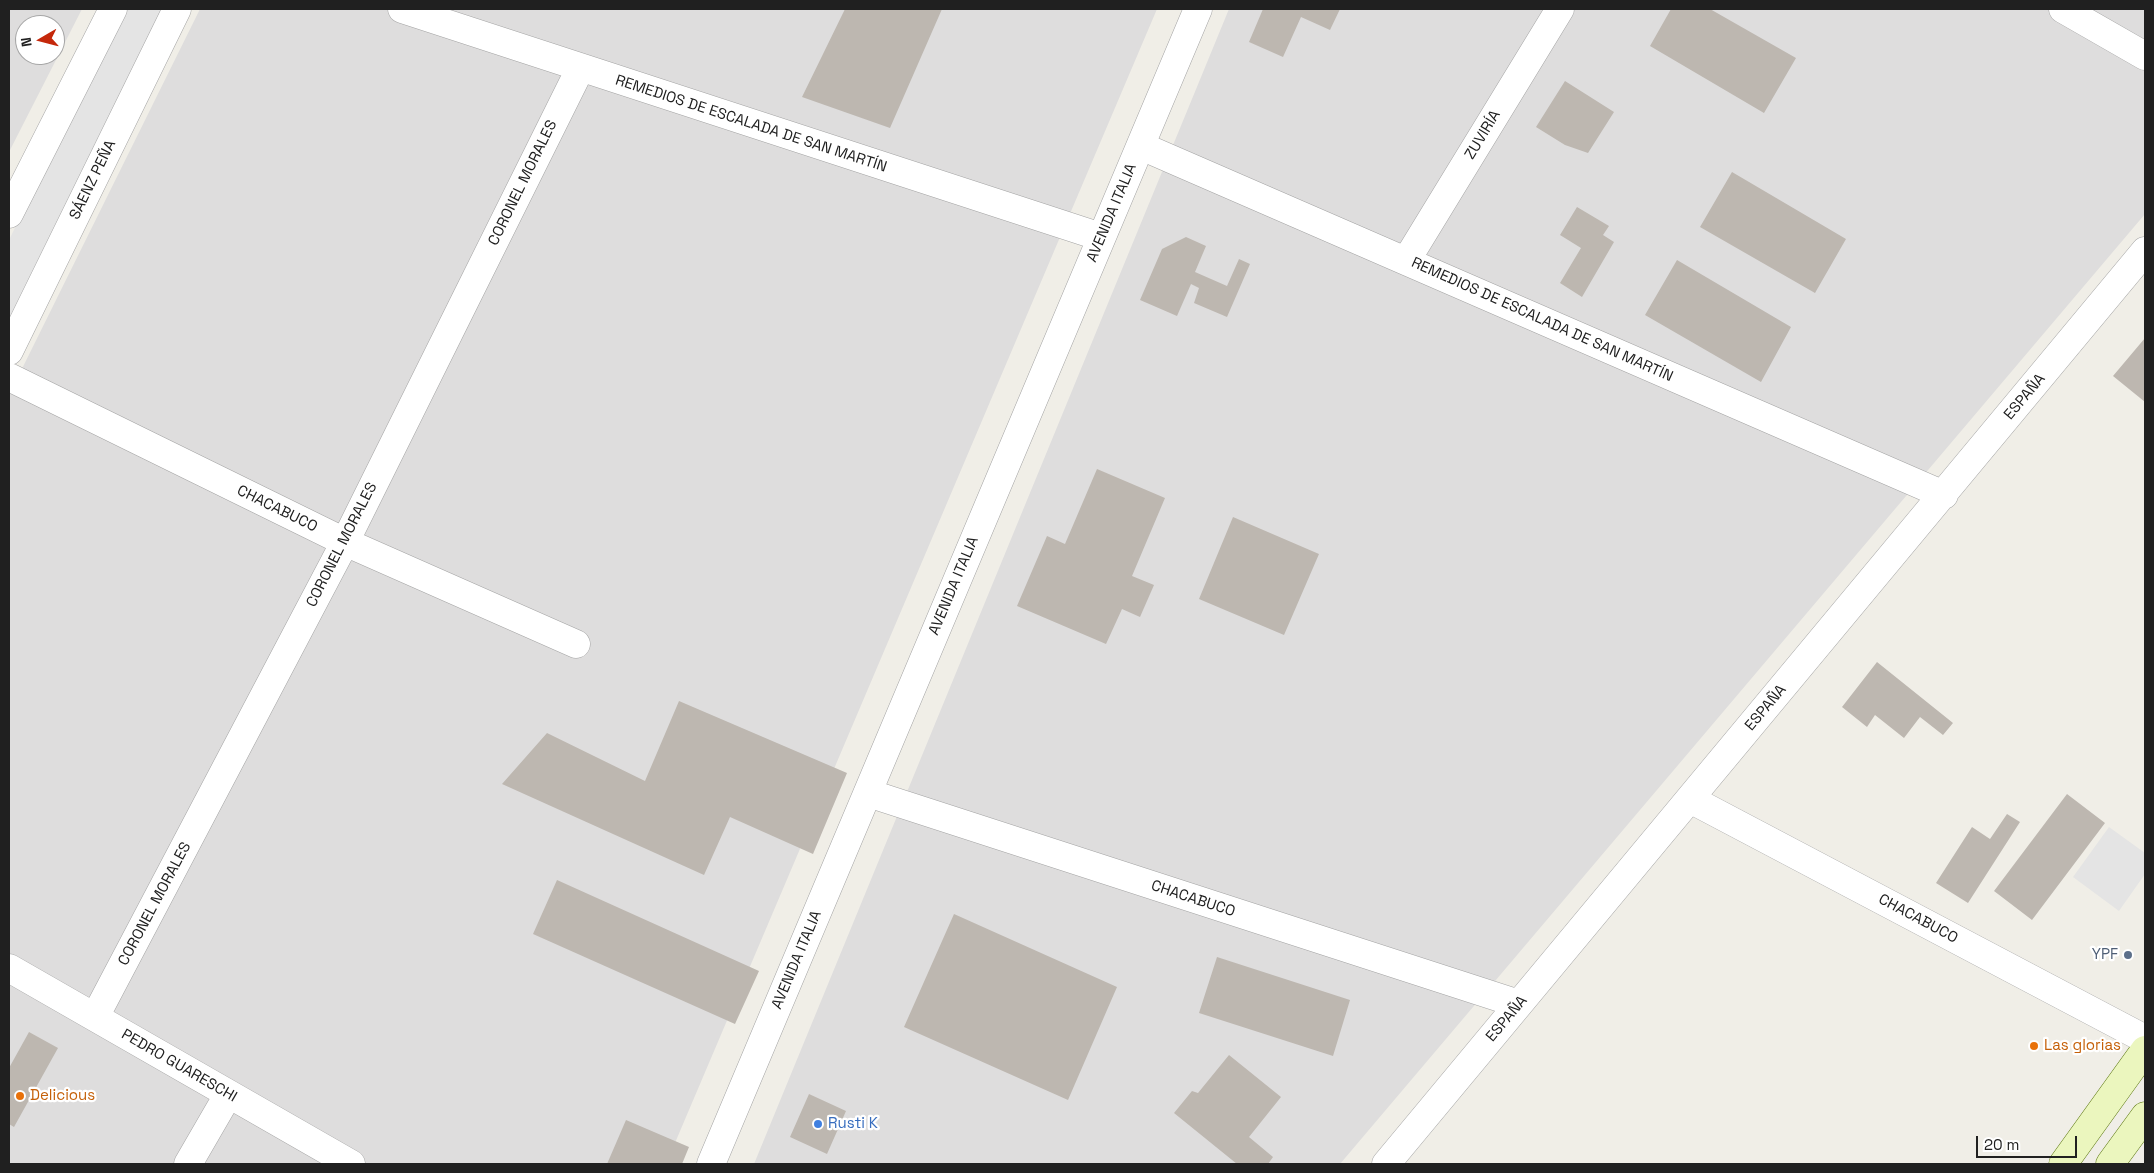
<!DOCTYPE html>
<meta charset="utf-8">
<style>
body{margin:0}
#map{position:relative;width:2154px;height:1173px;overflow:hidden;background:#f0eee7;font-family:"Space Grotesk",sans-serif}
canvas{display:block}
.frame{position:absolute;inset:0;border:10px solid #202020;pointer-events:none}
.north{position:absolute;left:15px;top:15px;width:50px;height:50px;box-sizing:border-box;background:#fff;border:1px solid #a6a6a6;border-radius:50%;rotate:262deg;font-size:14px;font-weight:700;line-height:20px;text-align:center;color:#202020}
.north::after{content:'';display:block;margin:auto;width:18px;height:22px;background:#c5280b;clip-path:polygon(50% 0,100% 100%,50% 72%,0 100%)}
.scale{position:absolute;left:1976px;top:1136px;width:101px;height:22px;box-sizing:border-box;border:2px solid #202020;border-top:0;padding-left:6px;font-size:15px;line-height:18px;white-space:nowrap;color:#202020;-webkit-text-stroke:4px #fff;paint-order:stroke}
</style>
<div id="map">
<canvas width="2154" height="1173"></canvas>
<div class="frame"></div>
<div class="north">N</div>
<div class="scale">20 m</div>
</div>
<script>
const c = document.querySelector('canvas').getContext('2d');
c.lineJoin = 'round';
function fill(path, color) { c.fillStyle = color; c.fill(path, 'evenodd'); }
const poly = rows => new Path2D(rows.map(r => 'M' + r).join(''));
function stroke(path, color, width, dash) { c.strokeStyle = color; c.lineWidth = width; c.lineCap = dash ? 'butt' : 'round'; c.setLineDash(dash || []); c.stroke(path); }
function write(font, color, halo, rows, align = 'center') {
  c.font = font + ' "Space Grotesk",sans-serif'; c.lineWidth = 4.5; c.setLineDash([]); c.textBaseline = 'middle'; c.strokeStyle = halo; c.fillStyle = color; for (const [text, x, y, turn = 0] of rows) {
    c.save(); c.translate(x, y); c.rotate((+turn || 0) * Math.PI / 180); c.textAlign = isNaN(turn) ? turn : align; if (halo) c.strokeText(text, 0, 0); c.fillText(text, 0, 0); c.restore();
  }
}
fill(poly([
 [9,9,82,9,9,152],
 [25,25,55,25,55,55,25,55],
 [200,9,1157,9,666,1164,9,1164,9,395],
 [1229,9,2145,9,2145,214,1340,1164,754,1164]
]), '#dedddd');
fill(poly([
 [123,9,169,9,9,325,9,240],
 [2109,827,2145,853,2145,874,2119,911,2073,877]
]), '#e4e4e4');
fill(poly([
 [845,9,942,9,890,128,802,97],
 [1263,9,1340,9,1330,30,1301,17,1283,57,1249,42],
 [1671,9,1710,9,1796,58,1764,113,1650,46],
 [1565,81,1614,112,1588,153,1565,145,1536,127],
 [1732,172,1846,239,1815,293,1700,227],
 [1577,207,1609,226,1603,235,1614,242,1582,297,1560,283,1581,248,1560,235],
 [1186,237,1206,246,1195,272,1227,286,1239,259,1250,264,1227,317,1194,303,1199,288,1191,284,1177,316,1140,300,1162,249],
 [1677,260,1791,327,1761,382,1645,315],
 [2145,338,2145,402,2113,376],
 [1097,469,1165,498,1132,576,1154,585,1140,617,1122,609,1106,644,1017,606,1047,536,1065,544],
 [1233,517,1319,554,1284,635,1199,599],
 [1877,662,1953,723,1943,735,1920,717,1904,738,1875,715,1867,727,1842,707],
 [679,701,847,773,813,854,730,817,704,875,502,784,547,733,645,781],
 [2067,794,2105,823,2032,920,1994,891],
 [2007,814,2020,822,1968,903,1936,883,1972,827,1990,839],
 [557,880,759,971,735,1024,533,934],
 [954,914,1117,987,1068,1100,904,1027],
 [1217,957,1350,1000,1333,1056,1199,1013],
 [29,1032,58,1048,14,1127,9,1124,9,1068],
 [1229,1055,1281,1097,1249,1137,1273,1157,1268,1164,1237,1164,1174,1113,1192,1091,1198,1093],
 [809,1094,846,1111,827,1154,790,1137],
 [626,1120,689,1147,682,1164,607,1164]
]), '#bdb7b0');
const minor = poly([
 [402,9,1101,237],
 [2063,9,2145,56],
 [1141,146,1944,495],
 [9,214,113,9],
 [1406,261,1560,9],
 [9,351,177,9],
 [9,377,345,542,576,644],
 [868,793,1519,1004],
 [1690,799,2145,1039],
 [9,968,351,1164],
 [95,1017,345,542,580,69],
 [188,1164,228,1095],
 [1386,1164,2145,251]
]);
const tertiary = poly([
 [711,1164,1198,9]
]);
const secondary = poly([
 [2063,1164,2145,1050],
 [2110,1164,2145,1116]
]);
stroke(minor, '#a4a4a4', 29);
stroke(tertiary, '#a4a4a4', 29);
stroke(secondary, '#57730b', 29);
stroke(minor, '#fff', 28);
stroke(tertiary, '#fff', 28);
stroke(secondary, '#ebf6be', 28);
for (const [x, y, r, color] of [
 [2128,955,5,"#5c6f8a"],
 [2034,1046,5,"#e8710a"],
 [20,1096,5,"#e8710a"],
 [818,1124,5,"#3f7fe0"]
]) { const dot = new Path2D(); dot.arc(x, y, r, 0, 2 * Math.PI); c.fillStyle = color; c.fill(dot); stroke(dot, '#fff', 2); }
write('15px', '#202020', '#fff', [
 ["REMEDIOS DE ESCALADA DE SAN MARTÍN",751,124,18],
 ["ZUVIRÍA",1483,135,-59],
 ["SÁENZ PEÑA",93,180,-64],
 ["CORONEL MORALES",523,183,-64],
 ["AVENIDA ITALIA",1112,213,-67],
 ["REMEDIOS DE ESCALADA DE SAN MARTÍN",1542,320,24],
 ["ESPAÑA",2025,397,-50],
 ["CHACABUCO",277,509,26],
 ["CORONEL MORALES",342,545,-63],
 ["AVENIDA ITALIA",954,586,-67],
 ["ESPAÑA",1766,708,-50],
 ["CHACABUCO",1193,899,18],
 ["CORONEL MORALES",155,904,-62],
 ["CHACABUCO",1918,919,28],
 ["AVENIDA ITALIA",797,960,-67],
 ["ESPAÑA",1507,1019,-50],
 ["PEDRO GUARESCHI",179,1066,30]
]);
write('15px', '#4e5e75', '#fff', [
 ["YPF",2118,955]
], 'right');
write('15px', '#c56008', '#fff', [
 ["Las glorias",2044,1046],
 ["Delicious",30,1096]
], 'left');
write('15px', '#366cbe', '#fff', [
 ["Rusti K",828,1124]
], 'left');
</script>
